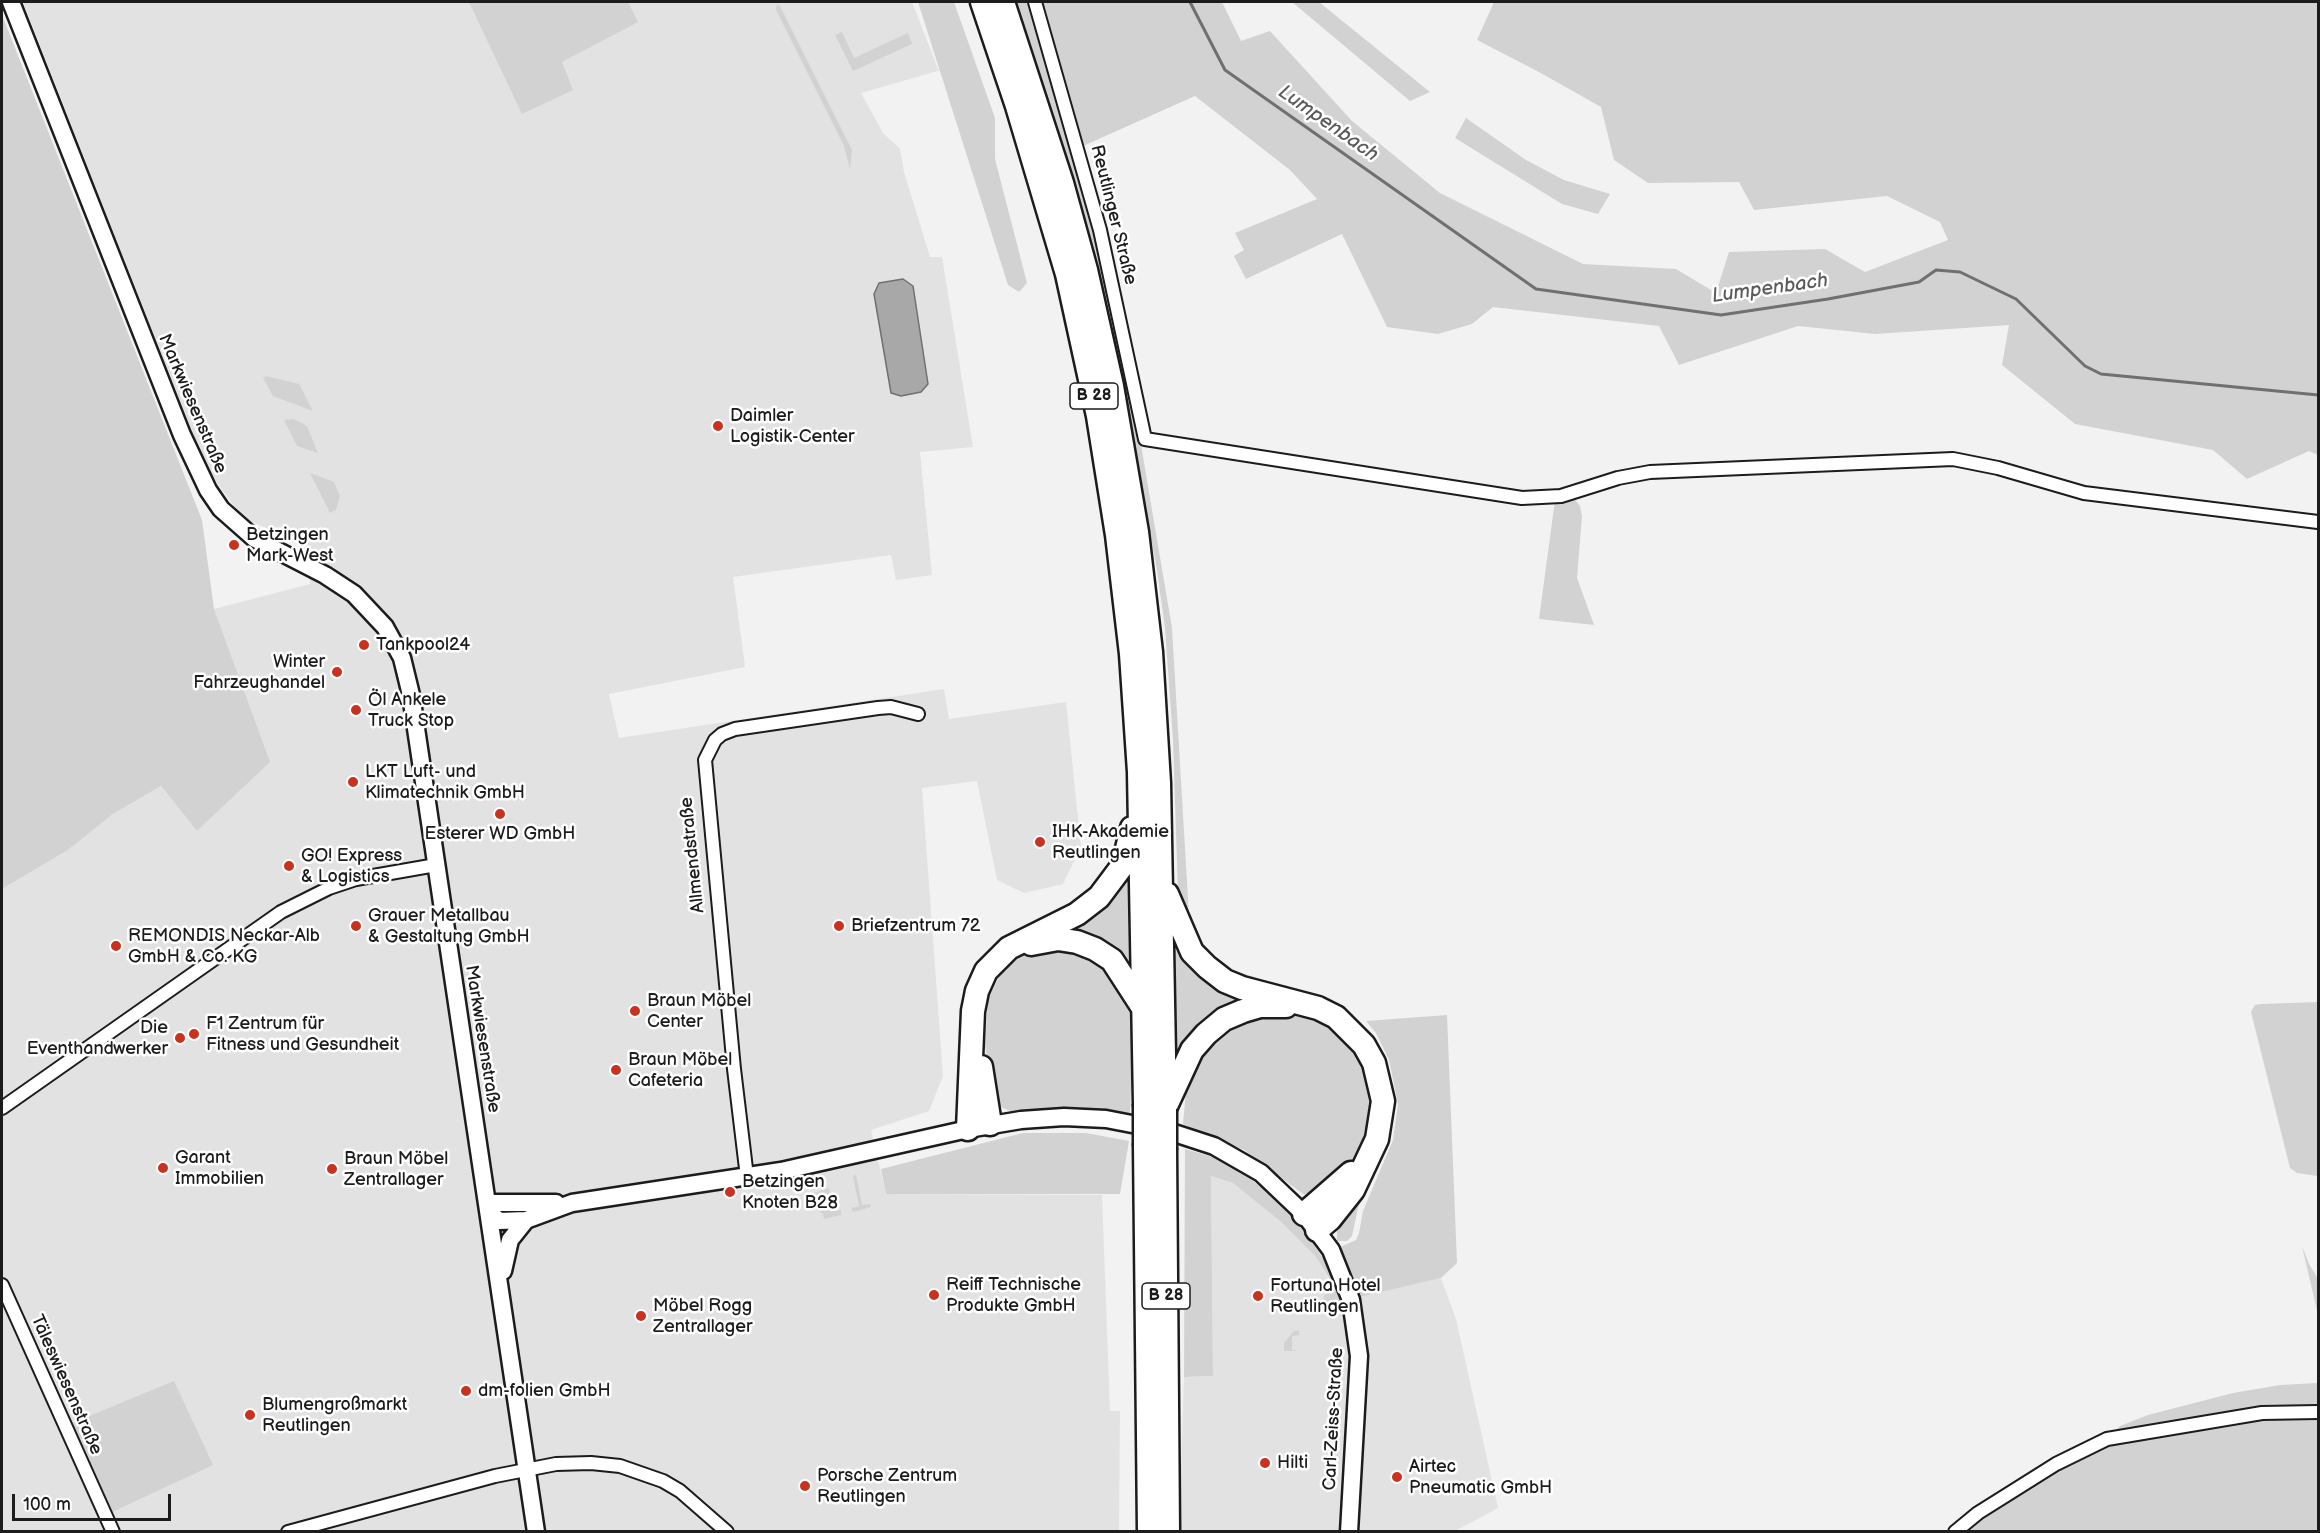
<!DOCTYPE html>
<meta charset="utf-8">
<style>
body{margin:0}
#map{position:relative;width:2320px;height:1533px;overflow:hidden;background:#f2f2f2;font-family:"Balsamiq Sans",sans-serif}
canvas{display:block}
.frame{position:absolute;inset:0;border:3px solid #1c1c1c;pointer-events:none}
.scale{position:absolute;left:12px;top:1494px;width:159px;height:27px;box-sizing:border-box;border:3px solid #1c1c1c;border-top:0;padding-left:8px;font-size:18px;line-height:21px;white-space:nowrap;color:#1c1c1c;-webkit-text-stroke:4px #fff;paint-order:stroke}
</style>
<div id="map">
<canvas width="2320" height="1533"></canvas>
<div class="frame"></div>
<div class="scale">100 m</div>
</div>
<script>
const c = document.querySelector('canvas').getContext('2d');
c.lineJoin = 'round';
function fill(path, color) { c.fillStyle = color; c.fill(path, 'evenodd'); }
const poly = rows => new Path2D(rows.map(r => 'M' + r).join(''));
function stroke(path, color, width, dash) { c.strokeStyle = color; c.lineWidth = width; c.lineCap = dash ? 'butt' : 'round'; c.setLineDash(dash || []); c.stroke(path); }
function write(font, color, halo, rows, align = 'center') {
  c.font = font + ' "Balsamiq Sans",sans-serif'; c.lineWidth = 5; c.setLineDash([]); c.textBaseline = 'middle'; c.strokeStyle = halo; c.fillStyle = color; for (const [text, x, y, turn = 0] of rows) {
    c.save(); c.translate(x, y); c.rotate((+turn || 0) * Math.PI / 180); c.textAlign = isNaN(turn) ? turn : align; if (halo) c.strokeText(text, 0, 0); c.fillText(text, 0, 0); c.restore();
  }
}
fill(poly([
 [23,2,912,2,938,69,941,70,861,93,883,133,900,149,904,172,930,257,942,257,973,447,920,452,932,575,896,580,891,555,733,577,745,667,609,694,619,738,944,689,949,719,1066,702,1081,847,1063,884,1024,893,997,880,977,781,922,788,943,1076,929,1111,871,1130,886,1194,1102,1195,1110,1411,1120,1411,1119,1531,2,1531,2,889,68,850,113,814,161,786,197,831,269,762,214,609,310,584,305,545,243,518,206,468],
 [1211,1176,1233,1183,1281,1222,1315,1256,1341,1300,1441,1278,1456,1319,1498,1508,1455,1531,1179,1532,1184,1377,1213,1376]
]), '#e2e2e2');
fill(poly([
 [469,2,628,2,638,22,562,62,573,90,522,114],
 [918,2,954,2,995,118,995,159,1027,283,1019,292,1008,285],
 [1014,2,1030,2,1090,211,1140,439,1172,628,1189,916,1201,941,1219,962,1232,970,1322,999,1342,1008,1362,1024,1383,1060,1392,1088,1393,1104,1384,1149,1358,1208,1352,1236,1347,1241,1337,1241,1337,1223,1381,1140,1366,1042,1244,982,1204,956,1178,893,1173,740,1165,628,1157,570,1117,358,1082,212],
 [1041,2,1222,2,1241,41,1270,31,1352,121,1440,193,1583,264,1676,269,1716,293,1729,252,1825,249,1865,272,1948,240,1940,222,1887,196,1754,210,1739,182,1648,183,1614,160,1601,107,1539,72,1477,40,1494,2,2318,2,2318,455,2309,451,2247,479,2213,450,2075,424,2002,365,2009,325,1875,334,1798,326,1679,365,1659,326,1493,307,1472,324,1438,334,1387,327,1342,234,1246,279,1234,256,1244,250,1235,233,1317,199,1290,170,1195,96,1083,146],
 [1292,2,1319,2,1430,92,1410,101],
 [777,4,780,6,852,150,850,169,844,146,776,10],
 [2,15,202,520,214,609,270,762,197,831,161,786,113,814,68,850,2,889],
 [842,32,854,58,908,33,912,44,853,71,835,35],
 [1466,118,1526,160,1564,180,1610,194,1598,214,1562,204,1455,138],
 [266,376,299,384,313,411,273,396,263,378],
 [294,419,307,426,318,453,297,446,284,420],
 [310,473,334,482,340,496,336,510,330,513],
 [1569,498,1575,500,1580,506,1582,516,1577,578,1594,625,1539,619,1555,500],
 [1129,867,1139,985,1058,935],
 [1171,918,1254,997,1174,1081],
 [1031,949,1093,952,1130,996,1133,1040,1130,1113,1087,1108,1010,1111,1001,1107,993,1096,985,1046,988,999,1002,971],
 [2318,1002,2318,1176,2297,1173,2290,1168,2251,1012,2255,1005,2261,1004],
 [1280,1009,1315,1016,1345,1036,1366,1067,1373,1101,1368,1136,1353,1167,1315,1197,1303,1194,1244,1150,1183,1124,1188,1069,1226,1023],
 [1447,1015,1457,1263,1441,1278,1359,1297,1340,1247,1356,1240,1359,1233,1363,1211,1393,1140,1398,1104,1389,1060,1376,1033,1366,1021],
 [1023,1133,1086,1133,1129,1141,1120,1194,886,1194,881,1169],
 [1185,1149,1213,1157,1237,1169,1281,1202,1297,1220,1329,1267,1341,1300,1339,1306,1323,1306,1324,1296,1332,1290,1331,1281,1315,1256,1281,1222,1233,1183,1211,1176,1213,1376,1184,1377],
 [856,1175,862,1205,870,1204,871,1207,853,1212,851,1208,859,1206,853,1176],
 [829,1188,834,1211,841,1210,841,1215,824,1219,823,1214,816,1209,814,1193],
 [2302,1246,2309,1264,2318,1279,2318,1315],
 [1294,1331,1299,1331,1299,1335,1292,1336,1292,1350,1300,1351,1284,1351,1284,1343],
 [174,1381,213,1465,110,1513,70,1424],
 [2318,1383,2318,1406,2262,1408,2112,1434,2120,1426,2148,1415,2233,1393,2280,1385],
 [2318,1415,2318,1531,1960,1532,2058,1468,2108,1444,2263,1417]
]), '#d2d2d2');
const water = poly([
 [903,279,913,286,928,384,921,392,901,396,891,393,874,294,879,283,903,279]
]);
fill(water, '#a8a8a8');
stroke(water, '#707070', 1.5);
stroke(poly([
 [1190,2,1225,70,1536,289,1721,315,1828,299,1919,282,1936,270,1960,272,2016,299,2085,366,2101,374,2318,395]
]), '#707070', 3);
const street = poly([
 [1035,2,1100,230,1145,439,1522,498,1561,496,1618,478,1650,472,1953,459,1998,468,2084,493,2318,522],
 [2,1108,281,912,329,888,356,879,436,865],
 [747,1177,734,1069,705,760,715,740,722,734,735,729,878,708,891,707,918,714],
 [2,1285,113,1532],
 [288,1532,495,1476,556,1464,591,1463,620,1466,663,1481,680,1491,727,1532],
 [1955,1532,1978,1513,2056,1464,2107,1439,2262,1413,2318,1412]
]);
const secondary = poly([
 [11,2,182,435,208,490,221,509,255,539,325,575,354,594,385,627,402,658,411,695,536,1532],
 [487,1203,556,1203],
 [489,1212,499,1221,526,1220,572,1203,781,1171,968,1129,1021,1120,1064,1117,1106,1119,1168,1131,1214,1146,1261,1173,1304,1214,1331,1250,1351,1300,1359,1356,1349,1532],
 [503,1271,510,1240,526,1220]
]);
const highway = poly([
 [982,2,1017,106,1067,274,1098,416,1117,535,1131,654,1139,772,1145,1104],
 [1003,2,1062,183,1086,270,1112,386,1137,532,1151,652,1159,783,1165,1109],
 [1167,894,1192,952,1207,967,1225,981,1242,988,1318,1008,1336,1017,1364,1045,1374,1063,1383,1101,1377,1139,1353,1190,1330,1219,1317,1230],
 [1031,944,1058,939,1077,942,1095,949,1112,960,1143,1008],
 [981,1067,990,1124],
 [1167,1104,1192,1050,1206,1034,1224,1019,1243,1011,1260,1006,1286,1006],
 [968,1129,973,1011,977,991,986,971,1009,948,1077,914,1099,897,1123,865,1132,828],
 [1145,1146,1149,1532],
 [1165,1150,1168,1532],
 [1304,1214,1351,1173]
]);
stroke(street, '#1c1c1c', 16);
stroke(secondary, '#1c1c1c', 21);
stroke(highway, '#1c1c1c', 27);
stroke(street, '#fff', 12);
stroke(secondary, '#fff', 16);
stroke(highway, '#fff', 22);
const highwayBridge = poly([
 [1145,1104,1145,1146],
 [1165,1109,1165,1150]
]);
stroke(highwayBridge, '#1c1c1c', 27, []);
stroke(highwayBridge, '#fff', 22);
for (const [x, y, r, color] of [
 [718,426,6,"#c8321e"],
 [234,545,6,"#c8321e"],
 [364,645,6,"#c8321e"],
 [337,672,6,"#c8321e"],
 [356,710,6,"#c8321e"],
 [353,782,6,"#c8321e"],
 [500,814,6,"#c8321e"],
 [1040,842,6,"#c8321e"],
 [289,866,6,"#c8321e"],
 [356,926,6,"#c8321e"],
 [839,926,6,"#c8321e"],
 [116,946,6,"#c8321e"],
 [635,1011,6,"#c8321e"],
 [194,1034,6,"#c8321e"],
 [180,1038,6,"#c8321e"],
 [616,1070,6,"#c8321e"],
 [163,1168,6,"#c8321e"],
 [332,1169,6,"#c8321e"],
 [730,1192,6,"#c8321e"],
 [934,1295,6,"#c8321e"],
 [1258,1296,6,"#c8321e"],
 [641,1316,6,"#c8321e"],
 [466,1391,6,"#c8321e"],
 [250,1415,6,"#c8321e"],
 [1265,1463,6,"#c8321e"],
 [1397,1477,6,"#c8321e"],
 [805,1486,6,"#c8321e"]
]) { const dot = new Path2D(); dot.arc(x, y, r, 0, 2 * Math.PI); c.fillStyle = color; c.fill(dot); stroke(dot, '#fff', 2); }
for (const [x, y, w] of [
 [1094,396,48],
 [1166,1296,48]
]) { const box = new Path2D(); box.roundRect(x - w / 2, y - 13, w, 26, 4.5); c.fillStyle = '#fff'; c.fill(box); stroke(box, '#1c1c1c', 1.5); }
write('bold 16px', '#1c1c1c', null, [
 ["B 28",1094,396],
 ["B 28",1166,1296]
]);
write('18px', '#1c1c1c', '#fff', [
 ["Reutlinger Straße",1113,215,76],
 ["Markwiesenstraße",192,404,67],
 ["Allmendstraße",693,855,-96],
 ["Markwiesenstraße",482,1039,81],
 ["Täleswiesenstraße",66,1385,66],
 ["Carl-Zeiss-Straße",1334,1419,-87]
]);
write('18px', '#1c1c1c', '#fff', [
 ["Daimler",730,416],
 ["Logistik-Center",730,437],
 ["Betzingen",246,535],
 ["Mark-West",246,556],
 ["Tankpool24",376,645],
 ["Winter",325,662,"right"],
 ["Fahrzeughandel",325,683,"right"],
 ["Öl Ankele",368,700],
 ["Truck Stop",368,721],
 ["LKT Luft- und",365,772],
 ["Klimatechnik GmbH",365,793],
 ["IHK-Akademie",1052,832],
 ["Reutlingen",1052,853],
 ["Esterer WD GmbH",500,834,"center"],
 ["GO! Express",301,856],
 ["& Logistics",301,877],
 ["Grauer Metallbau",368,916],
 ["& Gestaltung GmbH",368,937],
 ["Briefzentrum 72",851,926],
 ["REMONDIS Neckar-Alb",128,936],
 ["GmbH & Co. KG",128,957],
 ["Braun Möbel",647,1001],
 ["Center",647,1022],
 ["F1 Zentrum für",206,1024],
 ["Fitness und Gesundheit",206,1045],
 ["Die",168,1028,"right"],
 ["Eventhandwerker",168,1049,"right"],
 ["Braun Möbel",628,1060],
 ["Cafeteria",628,1081],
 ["Garant",175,1158],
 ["Immobilien",175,1179],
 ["Braun Möbel",344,1159],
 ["Zentrallager",344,1180],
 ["Betzingen",742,1182],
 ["Knoten B28",742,1203],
 ["Reiff Technische",946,1285],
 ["Produkte GmbH",946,1306],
 ["Fortuna Hotel",1270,1286],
 ["Reutlingen",1270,1307],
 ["Möbel Rogg",653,1306],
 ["Zentrallager",653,1327],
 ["dm-folien GmbH",478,1391],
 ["Blumengroßmarkt",262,1405],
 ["Reutlingen",262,1426],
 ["Hilti",1277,1463],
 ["Airtec",1409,1467],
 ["Pneumatic GmbH",1409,1488],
 ["Porsche Zentrum",817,1476],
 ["Reutlingen",817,1497]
], 'left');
write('italic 20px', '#5b5b5b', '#fff', [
 ["Lumpenbach",1328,124,35],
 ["Lumpenbach",1770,289,-8]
]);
</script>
